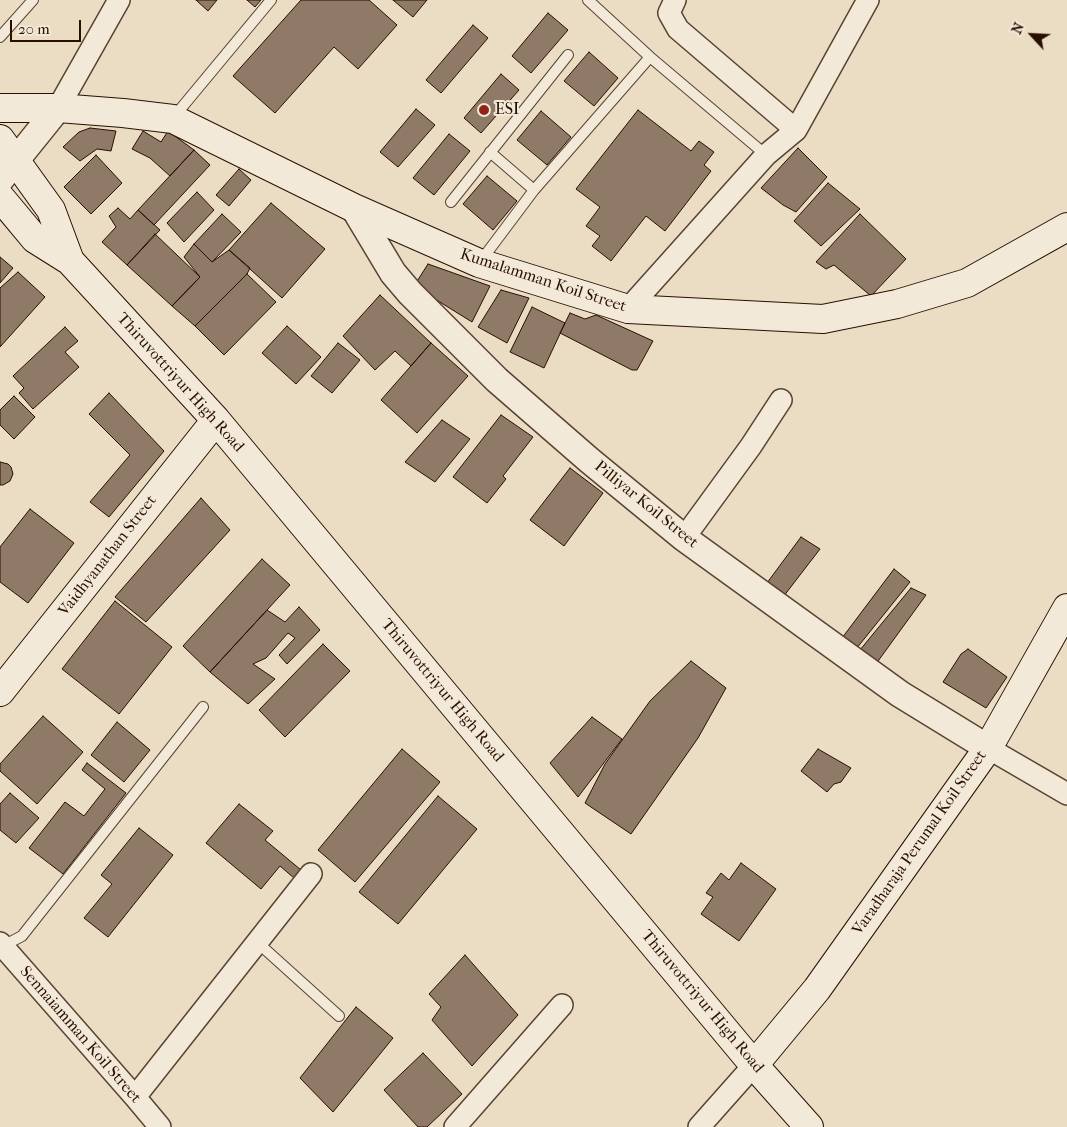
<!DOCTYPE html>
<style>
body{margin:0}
#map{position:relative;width:1067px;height:1127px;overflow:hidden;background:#ebddc4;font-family:"IM FELL French Canon",serif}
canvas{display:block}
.north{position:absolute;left:1007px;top:10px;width:50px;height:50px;-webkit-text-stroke:4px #f2e9d9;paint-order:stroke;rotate:295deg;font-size:14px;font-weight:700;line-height:20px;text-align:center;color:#290f00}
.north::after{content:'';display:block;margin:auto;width:18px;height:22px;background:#290f00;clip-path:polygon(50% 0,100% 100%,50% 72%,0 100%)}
.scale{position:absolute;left:10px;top:20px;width:71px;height:22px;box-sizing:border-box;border:2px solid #290f00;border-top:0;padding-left:6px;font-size:15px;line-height:18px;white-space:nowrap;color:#290f00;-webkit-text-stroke:4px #f2e9d9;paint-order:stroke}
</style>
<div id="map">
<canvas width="1067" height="1127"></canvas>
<div class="north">N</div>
<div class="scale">20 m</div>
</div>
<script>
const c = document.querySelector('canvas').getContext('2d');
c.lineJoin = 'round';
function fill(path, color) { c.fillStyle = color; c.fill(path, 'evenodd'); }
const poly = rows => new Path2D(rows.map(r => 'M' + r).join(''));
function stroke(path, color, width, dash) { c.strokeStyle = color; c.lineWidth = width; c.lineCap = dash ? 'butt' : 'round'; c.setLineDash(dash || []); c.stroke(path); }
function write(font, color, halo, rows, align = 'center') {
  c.font = font + ' "IM FELL French Canon",serif'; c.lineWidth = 4; c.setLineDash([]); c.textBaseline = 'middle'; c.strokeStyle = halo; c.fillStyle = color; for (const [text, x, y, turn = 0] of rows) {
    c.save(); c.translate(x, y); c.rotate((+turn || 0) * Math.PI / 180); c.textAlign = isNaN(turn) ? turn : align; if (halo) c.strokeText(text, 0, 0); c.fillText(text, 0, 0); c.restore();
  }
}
const building = poly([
 [196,0,217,0,208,11,196,0],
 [247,0,261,0,255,7,247,0],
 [301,0,369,0,397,25,358,69,334,47,275,113,233,76,301,0],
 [393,0,427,0,413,17,393,0],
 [548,13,568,30,531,73,512,56,548,13],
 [473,25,488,38,441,93,426,80,473,25],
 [589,52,618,78,594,106,564,81,589,52],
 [501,74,519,90,481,133,464,118,501,74],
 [416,109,435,125,398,167,380,152,416,109],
 [638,110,691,151,699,141,714,152,704,165,711,171,665,231,646,216,611,261,592,246,600,236,586,226,600,207,576,189,638,110],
 [541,111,571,137,547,165,517,140,541,111],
 [90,128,116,131,111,151,97,149,80,161,63,147,79,132,90,128],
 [143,131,161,142,168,131,194,150,170,176,150,158,132,149,143,131],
 [449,134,470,151,434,195,413,178,449,134],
 [798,148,827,177,796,212,783,205,761,188,798,148],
 [194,150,210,165,154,225,138,210,194,150],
 [96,155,122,183,91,214,64,187,96,155],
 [239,169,251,180,229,206,216,195,239,169],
 [487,176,517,201,493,230,463,204,487,176],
 [828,183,860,209,821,246,794,221,828,183],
 [197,192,214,210,184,242,167,223,197,192],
 [271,203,325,249,282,298,229,250,271,203],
 [118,208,130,219,138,210,160,230,127,265,102,242,116,227,109,216,118,208],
 [222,214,241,232,212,262,194,244,222,214],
 [860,214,906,259,871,296,834,265,826,269,816,262,860,214],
 [155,234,200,277,172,306,127,265,155,234],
 [194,244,212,262,229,250,250,268,247,274,195,326,172,306,200,277,184,257,194,244],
 [0,257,13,268,0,283,0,257],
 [428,264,490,286,472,322,414,286,428,264],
 [18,272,45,297,0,347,0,288,18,272],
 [247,274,276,302,224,355,195,326,247,274],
 [501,290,529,298,507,343,478,327,501,290],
 [380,295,431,343,411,366,395,351,375,370,343,336,380,295],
 [532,307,565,323,544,368,510,352,532,307],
 [570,313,585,319,596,315,653,341,637,370,632,370,560,333,570,313],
 [287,326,321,357,296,384,262,353,287,326],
 [65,327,78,341,65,352,79,367,33,409,19,393,24,388,13,376,65,327],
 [338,343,360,360,332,393,311,376,338,343],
 [431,343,468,376,417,433,381,400,431,343],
 [109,393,164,451,109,517,90,502,130,455,89,414,109,393],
 [14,396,35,417,14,439,0,425,0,410,14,396],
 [501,415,533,437,503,476,506,479,487,503,453,477,501,415],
 [442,420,470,439,435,482,405,462,442,420],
 [0,462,8,464,11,467,13,474,10,481,3,485,0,485,0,462],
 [570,468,603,493,564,546,530,520,570,468],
 [201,498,230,530,146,622,115,597,201,498],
 [30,509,74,543,28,603,0,582,0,547,30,509],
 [801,537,820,549,780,601,764,587,801,537],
 [262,559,290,585,210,672,183,646,262,559],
 [894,569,910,582,852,654,839,642,894,569],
 [911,588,926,595,873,668,855,656,911,588],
 [115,601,172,647,119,714,62,669,115,601],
 [299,607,320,630,287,664,279,655,295,638,288,633,266,658,253,664,275,679,248,704,210,672,267,610,285,622,299,607],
 [323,644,350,671,285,737,259,710,323,644],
 [968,649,1007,677,986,708,943,682,961,654,968,649],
 [691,661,726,688,698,738,631,834,585,803,605,764,650,701,691,661],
 [43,716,83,752,37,804,0,771,0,764,43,716],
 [592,717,622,739,578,797,550,763,592,717],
 [117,722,150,750,124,782,91,755,117,722],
 [402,749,440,782,355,882,318,850,402,749],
 [818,749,851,768,841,782,834,784,827,792,801,771,818,749],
 [87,763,126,793,63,874,29,848,65,802,84,816,105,789,82,770,87,763],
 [10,793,39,818,16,843,0,830,0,804,10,793],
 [438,796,477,829,398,924,359,892,438,796],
 [239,804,273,831,265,840,301,870,294,878,280,866,261,889,206,843,239,804],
 [139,828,173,855,108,937,84,918,112,884,101,875,139,828],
 [741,863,776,889,739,941,701,914,713,897,706,893,721,873,729,880,741,863],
 [465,955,518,1015,472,1066,432,1020,441,1007,429,994,465,955],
 [356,1007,393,1038,333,1112,300,1078,356,1007],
 [423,1053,462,1094,427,1127,418,1127,384,1090,423,1053]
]);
fill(building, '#8e7a66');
stroke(building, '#290f00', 1);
const service = poly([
 [588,0,650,57,766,155],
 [0,37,33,0],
 [173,118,271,0],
 [490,152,534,190],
 [451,202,568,55],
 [480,262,534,190,650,57],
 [257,942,339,1016],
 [3,946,22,936,203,707]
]);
const minor = poly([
 [675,0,669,13,678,29,796,130],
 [58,108,119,0],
 [628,309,766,155,796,130,868,0],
 [684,538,751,446,781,400],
 [988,748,1067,794],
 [0,943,135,1097,160,1127],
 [135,1097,311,874],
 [455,1127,562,1005],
 [699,1127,754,1065]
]);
const tertiary = poly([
 [0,180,58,108],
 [354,208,393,273,410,293,497,380,589,460,684,538,900,694,988,748]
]);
const secondary = poly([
 [0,108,58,108,123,113,173,119,354,208,479,263,628,309,823,319,897,304,967,283,1067,227],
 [0,139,51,210,70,261],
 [0,197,35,239,70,261,216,420,754,1065,809,1127],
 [0,692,216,420],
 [754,1065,817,989,988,748,1067,608]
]);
stroke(service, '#5a4231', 12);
stroke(minor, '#5a4231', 24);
stroke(tertiary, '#5a4231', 29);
stroke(secondary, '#290f00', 30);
stroke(service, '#f2e9d9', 10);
stroke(minor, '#f2e9d9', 21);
stroke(tertiary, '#f2e9d9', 26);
stroke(secondary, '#f2e9d9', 28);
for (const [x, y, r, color] of [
 [484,110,6,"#8f2418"]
]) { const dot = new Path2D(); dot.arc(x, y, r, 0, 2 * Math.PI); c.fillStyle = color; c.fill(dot); stroke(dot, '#f2e9d9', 2); }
write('16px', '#290f00', '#f2e9d9', [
 ["ESI",495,110]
], 'left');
write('16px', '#290f00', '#f2e9d9', [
 ["Kumalamman Koil Street",543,281,18],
 ["Thiruvottriyur High Road",180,383,48],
 ["Pilliyar Koil Street",646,505,39],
 ["Vaidhyanathan Street",108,556,-52],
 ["Thiruvottriyur High Road",442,691,50],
 ["Varadharaja Perumal Koil Street",920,843,-55],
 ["Thiruvottriyur High Road",702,1002,50],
 ["Sennaiamman Koil Street",80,1035,49]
]);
</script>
